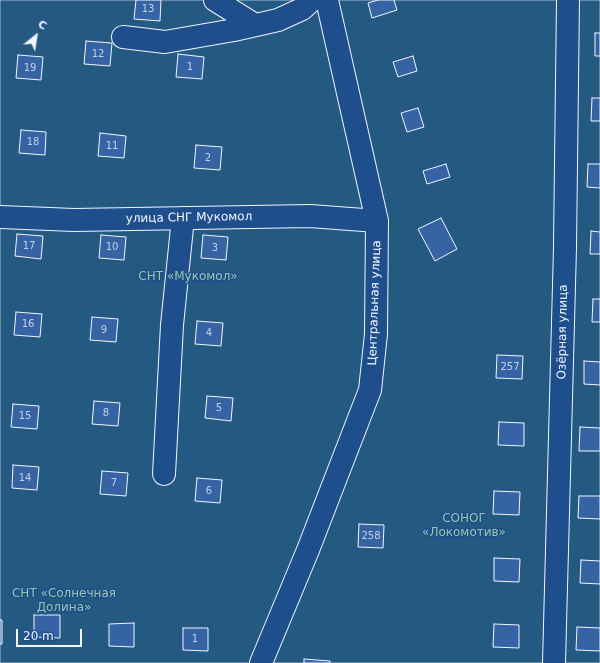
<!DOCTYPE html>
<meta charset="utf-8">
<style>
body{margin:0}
#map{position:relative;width:600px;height:663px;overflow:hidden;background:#1f4e8c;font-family:"DejaVu Sans",sans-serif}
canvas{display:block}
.north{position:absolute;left:16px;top:16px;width:40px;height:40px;-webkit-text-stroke:3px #1f4e8c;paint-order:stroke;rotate:30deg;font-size:11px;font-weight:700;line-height:16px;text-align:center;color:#f2f6ff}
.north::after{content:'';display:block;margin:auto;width:14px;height:18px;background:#f2f6ff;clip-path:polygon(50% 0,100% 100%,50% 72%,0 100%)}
.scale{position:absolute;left:16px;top:629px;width:66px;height:18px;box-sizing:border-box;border:2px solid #f2f6ff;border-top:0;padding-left:5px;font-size:12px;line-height:14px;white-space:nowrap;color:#f2f6ff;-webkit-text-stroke:3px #1f4e8c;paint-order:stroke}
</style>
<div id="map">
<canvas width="600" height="663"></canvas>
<div class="north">С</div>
<div class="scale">20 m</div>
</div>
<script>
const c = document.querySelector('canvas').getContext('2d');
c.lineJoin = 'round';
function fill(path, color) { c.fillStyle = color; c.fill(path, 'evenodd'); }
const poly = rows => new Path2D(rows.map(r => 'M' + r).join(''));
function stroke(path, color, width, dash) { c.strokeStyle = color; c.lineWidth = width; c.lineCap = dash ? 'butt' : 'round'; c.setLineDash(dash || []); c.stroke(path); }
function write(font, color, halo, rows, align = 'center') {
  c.font = font + ' "DejaVu Sans",sans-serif'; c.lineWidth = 3; c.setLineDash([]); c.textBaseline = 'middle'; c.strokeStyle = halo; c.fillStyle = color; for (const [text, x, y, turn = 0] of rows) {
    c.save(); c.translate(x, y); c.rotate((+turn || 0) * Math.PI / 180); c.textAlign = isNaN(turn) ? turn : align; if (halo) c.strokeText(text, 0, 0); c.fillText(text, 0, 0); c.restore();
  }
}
const green = poly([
 [0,0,600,0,600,663,0,663,0,0]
]);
fill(green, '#245a82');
stroke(green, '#a8bbd7', 1);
const building = poly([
 [136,0,161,0,160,21,134,19,136,0],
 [378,0,394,0,397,10,372,18,368,3,378,0],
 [595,33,600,33,600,56,595,56,595,33],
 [86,41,112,43,110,66,84,64,86,41],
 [178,54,204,57,202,79,176,77,178,54],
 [18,55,43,57,41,80,16,78,18,55],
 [413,56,417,71,398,77,393,62,413,56],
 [592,98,600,98,600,121,591,121,592,98],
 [418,108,424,127,407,132,401,113,418,108],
 [21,130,46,132,45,155,19,153,21,130],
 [100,133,126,136,124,158,98,156,100,133],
 [196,145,222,147,220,170,194,168,196,145],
 [446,164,450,177,427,184,423,171,446,164],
 [588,164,600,164,600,188,587,187,588,164],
 [441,218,457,249,435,261,418,229,441,218],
 [591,231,600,232,600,254,590,254,591,231],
 [17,234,43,236,41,259,15,256,17,234],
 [101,235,126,237,124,260,99,258,101,235],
 [203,235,228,237,226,260,201,258,203,235],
 [593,299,600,299,600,322,592,322,593,299],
 [16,312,42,314,40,337,14,335,16,312],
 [92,317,118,319,116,342,90,340,92,317],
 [197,321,223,323,221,346,195,344,197,321],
 [497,355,523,356,522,379,496,378,497,355],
 [584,361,600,362,600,385,584,384,584,361],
 [207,396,233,398,231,421,205,418,207,396],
 [94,401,120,403,118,426,92,424,94,401],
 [13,404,39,406,37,429,11,427,13,404],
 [499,422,524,423,524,446,498,445,499,422],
 [580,427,600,428,600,451,579,451,580,427],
 [13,465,39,467,37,490,12,488,13,465],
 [102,471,128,473,126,496,100,494,102,471],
 [197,478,222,480,220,503,195,501,197,478],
 [494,491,520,492,519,515,493,514,494,491],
 [579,496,600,496,600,519,578,518,579,496],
 [359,524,384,525,383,548,358,547,359,524],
 [494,558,520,559,519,582,494,581,494,558],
 [581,560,600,561,600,584,580,583,581,560],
 [34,615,60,615,60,638,34,637,34,615],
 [0,620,2,620,2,644,0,644,0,620],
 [134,623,134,647,109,646,109,624,134,623],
 [494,624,519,625,519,648,493,647,494,624],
 [577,627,600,628,600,651,576,650,577,627],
 [183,628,208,628,208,651,183,650,183,628],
 [304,659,330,661,330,663,304,663,304,659]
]);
fill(building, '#3563a3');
stroke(building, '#f2f6ff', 1);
const minor = poly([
 [215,0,255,25],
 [123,37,165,42,234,30,278,20,302,9,312,0],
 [0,217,74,220,310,216,377,221],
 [164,474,172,325,183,218],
 [261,663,308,550,370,390,376,334,377,221,327,0],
 [554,663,565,247,568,0]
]);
stroke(minor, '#f2f6ff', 24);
stroke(minor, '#1f4e8c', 22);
write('10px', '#c3d1e8', null, [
 ["13",148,9],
 ["12",98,54],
 ["1",190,67],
 ["19",30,68],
 ["18",33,142],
 ["11",112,146],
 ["2",208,158],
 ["17",29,246],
 ["10",112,247],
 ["3",215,248],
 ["16",28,324],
 ["9",104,330],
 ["4",209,333],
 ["257",510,367],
 ["5",219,408],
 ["8",106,413],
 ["15",25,416],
 ["14",25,478],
 ["7",114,483],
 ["6",209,491],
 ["258",371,536],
 ["1",195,639]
]);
write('12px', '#f2f6ff', '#1f4e8c', [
 ["улица СНГ Мукомол",189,218,-1],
 ["Центральная улица",375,303,-88],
 ["Озёрная улица",563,332,-89]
]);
write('12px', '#97c8a6', '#1f4e8c', [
 ["СНТ «Мукомол»",188,277],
 ["СОНОГ",464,519],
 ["«Локомотив»",464,533],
 ["СНТ «Солнечная",64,594],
 ["Долина»",64,608]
]);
</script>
